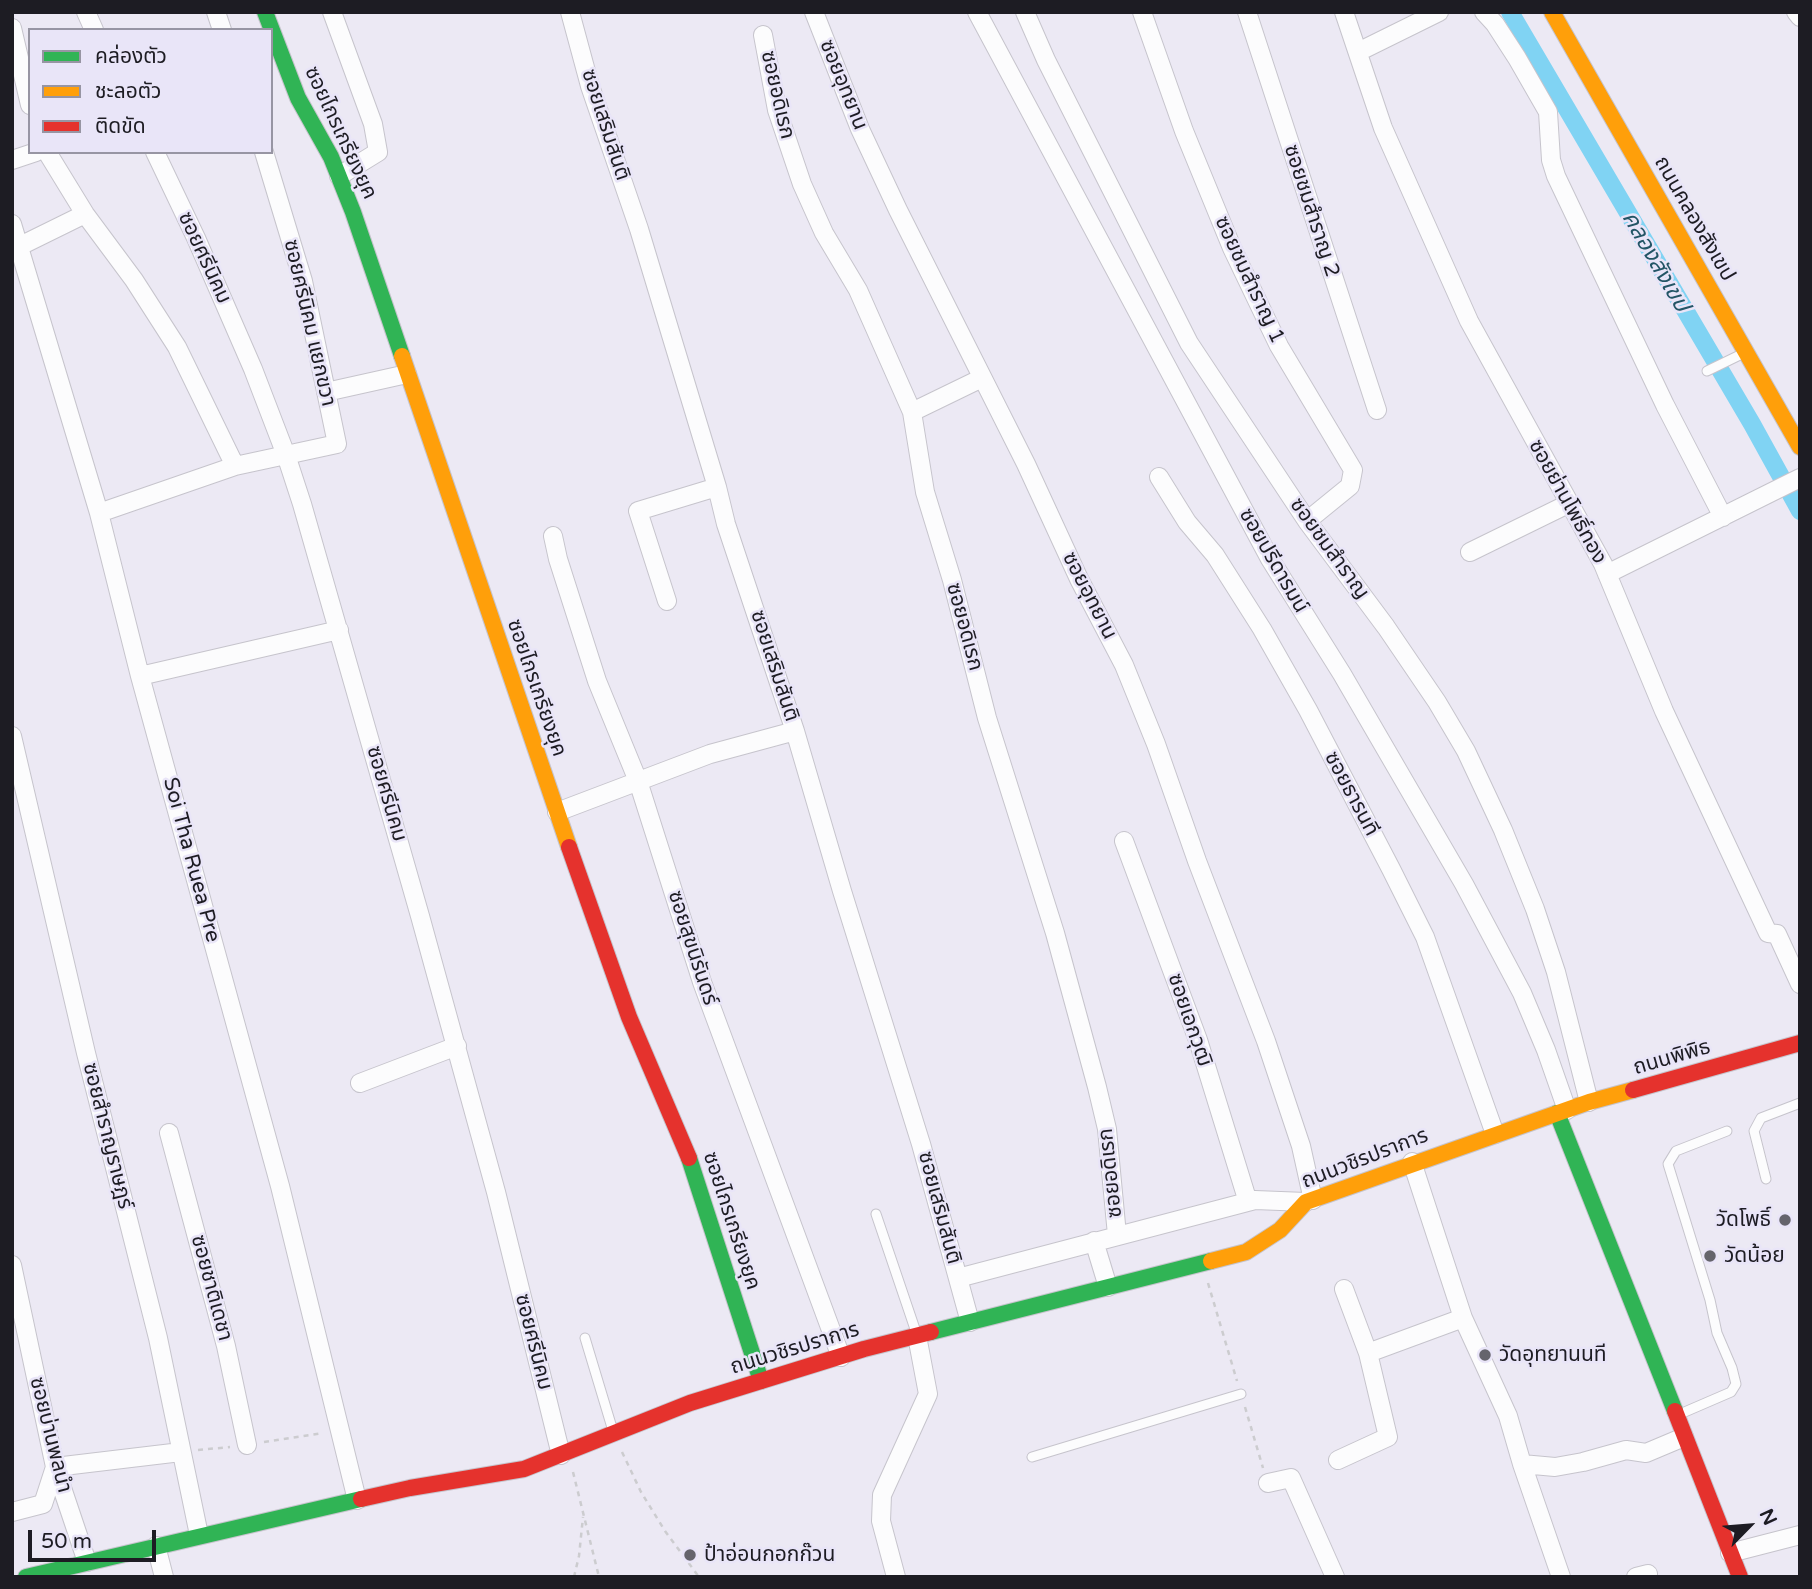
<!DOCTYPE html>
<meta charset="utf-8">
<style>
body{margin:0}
#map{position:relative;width:1812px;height:1589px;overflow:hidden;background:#ece9f4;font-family:"Varela Round","Noto Sans Thai",sans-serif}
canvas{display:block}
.frame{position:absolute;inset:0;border:14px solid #1d1c23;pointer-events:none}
.legend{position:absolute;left:28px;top:28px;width:245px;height:126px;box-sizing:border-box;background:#e9e5f8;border:2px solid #9795a3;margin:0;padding:9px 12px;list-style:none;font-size:21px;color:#1d1c23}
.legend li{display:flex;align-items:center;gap:14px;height:35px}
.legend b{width:35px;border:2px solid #9795a3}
.north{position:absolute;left:1714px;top:1491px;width:70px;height:70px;-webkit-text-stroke:5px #e9e5f8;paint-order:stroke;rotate:65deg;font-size:19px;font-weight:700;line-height:28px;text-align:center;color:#1d1c23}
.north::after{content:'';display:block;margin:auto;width:24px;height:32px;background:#1d1c23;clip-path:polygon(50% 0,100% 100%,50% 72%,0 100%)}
.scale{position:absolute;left:28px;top:1530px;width:128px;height:32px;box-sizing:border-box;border:4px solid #1d1c23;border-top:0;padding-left:9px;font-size:21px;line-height:24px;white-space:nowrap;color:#1d1c23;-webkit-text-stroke:5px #e9e5f8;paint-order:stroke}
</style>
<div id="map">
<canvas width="1812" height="1589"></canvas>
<div class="frame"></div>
<ul class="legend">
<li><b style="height:9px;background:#30b455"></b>คล่องตัว</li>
<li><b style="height:9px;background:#ff9f0a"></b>ชะลอตัว</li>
<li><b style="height:9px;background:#e5322d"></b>ติดขัด</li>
</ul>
<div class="north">N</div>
<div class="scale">50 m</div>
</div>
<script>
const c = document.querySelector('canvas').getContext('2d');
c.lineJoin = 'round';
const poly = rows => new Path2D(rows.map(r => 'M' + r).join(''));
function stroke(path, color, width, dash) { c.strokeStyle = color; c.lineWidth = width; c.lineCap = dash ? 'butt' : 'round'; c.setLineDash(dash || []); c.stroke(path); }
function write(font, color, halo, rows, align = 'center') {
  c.font = font + ' "Varela Round","Noto Sans Thai",sans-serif'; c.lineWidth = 5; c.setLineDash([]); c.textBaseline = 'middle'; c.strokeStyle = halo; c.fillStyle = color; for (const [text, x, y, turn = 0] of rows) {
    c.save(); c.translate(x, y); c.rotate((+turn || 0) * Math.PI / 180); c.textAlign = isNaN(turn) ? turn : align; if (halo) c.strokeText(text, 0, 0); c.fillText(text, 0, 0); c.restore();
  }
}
stroke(poly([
 [1510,12,1752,424,1800,511]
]), '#80d3f3', 18);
const lane = poly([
 [1707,371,1744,353],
 [1766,1179,1754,1131,1761,1118,1800,1103],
 [876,1214,916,1332],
 [585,1338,613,1431],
 [1680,1414,1731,1392,1736,1384,1732,1368,1717,1333,1710,1300,1668,1164,1676,1151,1727,1131],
 [1032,1457,1241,1394]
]);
const street = poly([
 [86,12,94,30],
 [216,12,222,30],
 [332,12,373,124,378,152,339,176],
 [570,12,590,86,639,229,717,487,726,524,795,731,842,891,921,1144,970,1322],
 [814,12,860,129,898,210,1026,464,1079,579,1124,665,1156,744,1197,861,1266,1041,1301,1146,1313,1200],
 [977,12,1270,559,1342,674,1464,884,1522,993,1546,1050,1567,1110],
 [1025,12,1046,60,1189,343,1307,521,1386,627,1437,702,1466,751,1503,830,1535,909,1556,972,1589,1102],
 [1142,12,1184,131,1232,248,1279,346,1353,470,1350,486,1307,521],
 [1247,12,1377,410],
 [1344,12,1383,128,1469,321,1603,564,1664,711,1768,933,1777,934,1800,984],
 [1484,12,1495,24,1517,58,1548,112,1551,160,1556,176,1665,405,1723,517],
 [1796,12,1800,17],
 [12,28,30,105],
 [763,35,777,110,802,184,824,233,858,290,912,412,925,492,952,580,987,718,1055,933,1097,1087,1107,1129,1117,1235],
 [1358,52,1439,12],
 [47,152,85,214,134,280,177,347,235,466],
 [155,152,196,238,253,369,286,455,302,504,420,916,496,1192,561,1455],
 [12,160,36,152],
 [12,224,99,513,140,676,280,1186,357,1500],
 [20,246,85,214],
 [326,392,407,374],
 [912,412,982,378],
 [1159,477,1187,522,1215,555,1262,629,1308,710,1391,869,1425,937,1495,1134],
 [99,513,235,466,337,444,303,281,264,152],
 [553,536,558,559,597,681,638,781,702,982,841,1357],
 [1470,552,1570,503],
 [1607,574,1800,478],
 [667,601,638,511,717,487],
 [140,676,339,630],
 [12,736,86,1053,158,1338,199,1535],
 [557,812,710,754,795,731],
 [1124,841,1198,1040,1248,1202],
 [360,1083,457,1046],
 [169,1133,226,1346,247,1445],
 [1412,1162,1463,1318,1508,1416,1522,1464,1561,1577],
 [1094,1241,1108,1287],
 [12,1265,55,1467,87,1562],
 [958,1278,1255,1200,1306,1202],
 [1368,1353,1463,1318],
 [1338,1460,1388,1437,1368,1353,1344,1289],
 [1522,1464,1555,1467,1583,1462,1626,1450,1646,1453,1684,1437],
 [1268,1483,1291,1478,1335,1577],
 [12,1512,43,1504,55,1467,181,1452],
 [156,1546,164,1577],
 [1730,1553,1800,1535],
 [896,1577,881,1521,882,1495,928,1394,917,1336],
 [1636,1577,1648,1574]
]);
const fast = poly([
 [265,12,298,98,331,157,353,212,402,356],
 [1557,1113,1675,1411],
 [689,1158,761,1381],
 [931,1332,1211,1261],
 [26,1577,361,1499]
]);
const slow = poly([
 [1552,12,1800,447],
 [402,356,569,847],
 [1211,1261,1246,1252,1280,1230,1306,1202,1589,1102,1633,1090]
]);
const jam = poly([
 [569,847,629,1017,689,1158],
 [1633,1090,1800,1043],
 [1675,1411,1740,1577],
 [361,1499,410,1488,524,1469,690,1403,864,1349,931,1332]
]);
stroke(lane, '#c6c4cc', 11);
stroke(street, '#c6c4cc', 20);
stroke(fast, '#c6c4cc', 18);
stroke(slow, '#c6c4cc', 18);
stroke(jam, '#c6c4cc', 18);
stroke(poly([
 [1208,1283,1237,1381],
 [1245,1407,1263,1468],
 [264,1442,323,1433],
 [198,1450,230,1447],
 [622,1452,641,1492,665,1531,699,1577],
 [573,1472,599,1577],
 [574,1577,579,1556,583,1517]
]), '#cccccf', 2.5, [5, 5]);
stroke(lane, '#fcfcfd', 9);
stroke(street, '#fcfcfd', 18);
stroke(fast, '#30b455', 16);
stroke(slow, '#ff9f0a', 16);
stroke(jam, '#e5322d', 16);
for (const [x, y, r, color] of [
 [1785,1220,7,"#65646c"],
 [1710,1256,7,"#65646c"],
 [1485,1355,7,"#65646c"],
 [690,1555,7,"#65646c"]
]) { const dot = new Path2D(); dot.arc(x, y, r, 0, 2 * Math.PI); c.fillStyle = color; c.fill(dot); stroke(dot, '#e9e5f8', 2.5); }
write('21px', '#1d1c23', '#e9e5f8', [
 ["ซอยอุทยาน",843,85,68],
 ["ซอยอดิเรก",777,95,77],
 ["ซอยเสริมสันติ",605,125,72],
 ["ซอยไกรเกรียงยุค",340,133,65],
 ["ซอยชมสำราญ 2",1311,211,72],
 ["ถนนคลองสังเขป",1694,219,60],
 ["ซอยศรีนิคม",204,258,65],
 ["ซอยชมสำราญ 1",1249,280,65],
 ["ซอยศรีนิคม แยกขวา",309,323,77],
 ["ซอยย่านโพธิ์ทอง",1567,502,61],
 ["ซอยชมสำราญ",1329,549,54],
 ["ซอยปรีดารมน์",1273,561,60],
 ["ซอยอุทยาน",1089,596,63],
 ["ซอยอดิเรก",964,627,75],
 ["ซอยเสริมสันติ",774,666,72],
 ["ซอยไกรเกรียงยุค",536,688,71],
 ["ซอยศรีนิคม",386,794,74],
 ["ซอยธารนที",1351,794,62],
 ["Soi Tha Ruea Pre",191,860,75],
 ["ซอยสุขนิรันดร์",692,948,72],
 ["ซอยเอกวุฒิ",1189,1020,71],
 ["ถนนพิพิธ",1672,1058,-16],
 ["ซอยสำราญราษฎร์",107,1136,76],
 ["ถนนวชิรปราการ",1365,1159,-21],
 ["ซอยอดิเรก",1111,1173,-96],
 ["ซอยเสริมสันติ",939,1208,75],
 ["ซอยไกรเกรียงยุค",731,1221,72],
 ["ซอยชาติเดชา",211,1288,75],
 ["ซอยศรีนิคม",533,1342,76],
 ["ถนนวชิรปราการ",795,1349,-17],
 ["ซอยบ่านพลนำ",50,1435,76]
]);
write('21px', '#1d1c23', '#e9e5f8', [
 ["วัดโพธิ์",1771,1220,"right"],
 ["วัดน้อย",1724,1256],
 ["วัดอุทยานนที",1499,1355],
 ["ป้าอ่อนกอกก๊วน",704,1555]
], 'left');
write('italic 23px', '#235566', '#e9e5f8', [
 ["คลองสังเขป",1655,262,60]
]);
</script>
